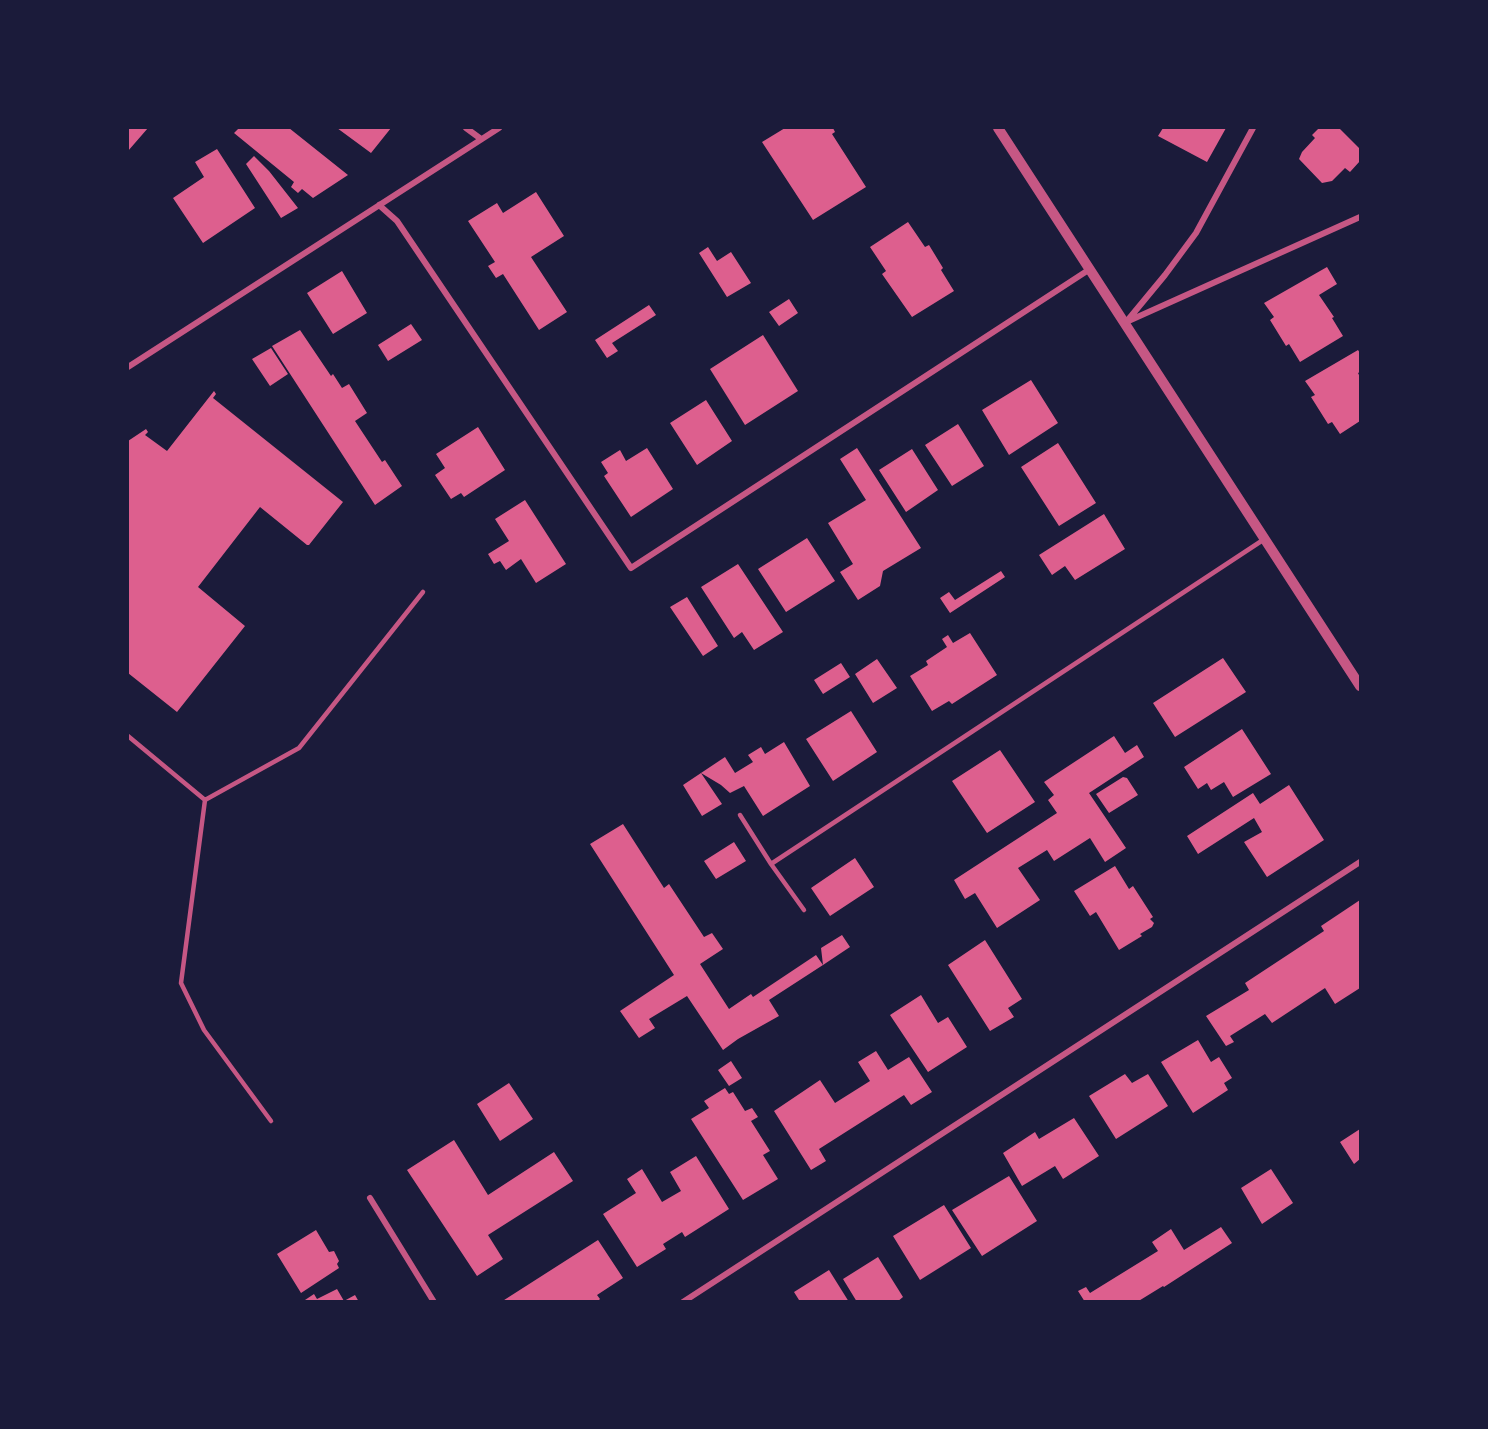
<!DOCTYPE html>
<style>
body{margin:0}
#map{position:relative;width:1488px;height:1429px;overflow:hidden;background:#1b1b3a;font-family:"Exo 2",sans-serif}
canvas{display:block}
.frame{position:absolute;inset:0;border:129px solid #1b1b3a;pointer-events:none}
</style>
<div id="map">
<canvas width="1488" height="1429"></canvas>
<div class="frame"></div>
</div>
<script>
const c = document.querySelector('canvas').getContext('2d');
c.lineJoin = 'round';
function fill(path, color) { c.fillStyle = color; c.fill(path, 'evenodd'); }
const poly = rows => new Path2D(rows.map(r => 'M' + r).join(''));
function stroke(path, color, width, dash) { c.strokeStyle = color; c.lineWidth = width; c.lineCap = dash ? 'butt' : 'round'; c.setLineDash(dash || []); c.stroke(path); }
fill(poly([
 [128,128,148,128,128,151],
 [239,128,289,128,348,175,313,198,302,189,298,193,291,187,294,182,234,133],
 [337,128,391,128,371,153],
 [785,128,833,128,835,132,832,134,866,187,813,220,762,142],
 [1163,128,1226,128,1207,162,1158,136],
 [1319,128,1339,128,1360,149,1360,161,1350,172,1345,168,1332,181,1322,183,1299,159,1302,152,1315,138,1312,135],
 [217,149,255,208,203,243,173,198,204,177,195,162],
 [254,156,269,171,298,208,281,218,246,164],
 [536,192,564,236,531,257,567,312,539,330,503,274,496,278,488,266,495,262,468,221,497,203,503,213],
 [908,222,925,247,929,245,943,268,941,270,954,291,912,317,882,274,886,271,870,247],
 [708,247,717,261,731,252,751,283,727,297,699,253],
 [1327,267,1337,284,1319,295,1334,317,1332,318,1343,336,1300,362,1289,344,1286,346,1270,320,1274,317,1264,303],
 [342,271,367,313,333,334,307,293],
 [789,299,798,313,779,326,769,312],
 [649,305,656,315,612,343,618,351,607,358,595,340],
 [411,324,422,340,388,361,378,345],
 [300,330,331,376,333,374,342,388,349,384,367,413,355,421,382,462,385,460,402,486,375,505,272,346],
 [763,335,798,391,745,425,710,369],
 [271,348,288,374,270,386,252,359],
 [1358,350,1360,353,1360,372,1358,373,1360,377,1360,421,1340,434,1332,422,1328,424,1311,397,1315,395,1305,381],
 [1031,380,1058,423,1009,455,982,410],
 [214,391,216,394,213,398,343,502,309,545,307,545,260,507,198,587,245,626,177,712,128,673,128,441,146,429,148,432,145,435,167,451],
 [706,400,732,441,697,465,670,423],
 [958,424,984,466,952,486,925,445],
 [478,427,505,470,464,497,461,493,451,499,435,475,445,468,436,454],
 [1058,443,1096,503,1059,526,1021,467],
 [647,448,673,489,631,517,604,476,608,473,601,462,620,450,626,461],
 [857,448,921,548,883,571,880,586,858,600,840,572,853,564,828,523,866,500,840,459],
 [912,449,938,490,906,512,879,470],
 [525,500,566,564,536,583,521,559,506,570,500,561,494,564,488,554,509,541,495,519],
 [1104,514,1125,549,1075,580,1065,566,1052,575,1039,555],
 [807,538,835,581,786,612,758,569],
 [738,564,783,632,754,650,742,632,734,638,701,587],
 [1001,571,1005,577,950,613,940,598,949,592,955,600],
 [687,597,718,646,703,656,670,607],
 [970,633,997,675,952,704,949,701,932,711,910,676,928,665,926,661,947,647,942,639,948,635,953,643],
 [1223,658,1246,692,1175,737,1153,703],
 [877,659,897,688,873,703,855,674],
 [841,663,850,677,823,694,814,680],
 [851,711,877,752,833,781,806,739],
 [1242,729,1271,774,1233,797,1224,782,1211,790,1207,783,1198,789,1184,767],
 [1114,736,1125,753,1137,745,1144,757,1089,793,1126,848,1105,862,1090,838,1054,861,1047,850,1018,868,1040,900,997,928,975,893,965,899,954,880,1057,813,1048,800,1054,795,1044,782],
 [784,742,810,786,763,816,744,786,730,793,721,785,701,773,725,757,735,773,753,762,748,755,761,747,765,754],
 [1000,750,1035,802,987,833,952,781],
 [701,773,722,804,702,816,683,785],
 [1123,777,1127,778,1138,795,1109,813,1096,794],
 [1289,785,1324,840,1267,877,1244,842,1262,832,1254,818,1198,854,1187,836,1253,793,1260,804],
 [623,824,664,888,669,884,704,937,712,933,723,949,700,964,729,1009,751,994,753,997,816,955,823,965,769,1000,779,1016,738,1039,723,1050,687,996,649,1019,655,1028,639,1038,620,1011,674,975,590,844],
 [734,842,746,861,716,879,704,861],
 [855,858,874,887,830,916,811,888],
 [1115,866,1129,889,1133,886,1153,917,1150,919,1154,923,1152,927,1140,934,1142,936,1119,950,1096,912,1090,916,1074,891],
 [1360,900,1360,988,1335,1004,1325,988,1272,1023,1265,1014,1230,1036,1234,1042,1226,1046,1206,1016,1249,990,1245,983,1324,931,1321,926],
 [842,935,850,947,823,965,821,948],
 [985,940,1022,999,1008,1008,1014,1017,990,1031,948,965],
 [921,995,938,1023,948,1017,967,1047,928,1072,890,1015],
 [1198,1040,1211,1062,1219,1057,1232,1078,1224,1083,1228,1090,1193,1113,1161,1062],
 [876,1051,888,1070,909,1057,932,1092,911,1105,904,1095,819,1149,826,1161,811,1170,774,1111,820,1080,835,1103,870,1081,858,1062],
 [731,1061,742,1078,729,1086,718,1070],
 [1125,1074,1132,1083,1148,1074,1168,1106,1116,1139,1089,1096],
 [509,1083,533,1119,500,1141,477,1104],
 [725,1088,729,1094,733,1092,745,1111,752,1108,758,1117,751,1121,770,1151,763,1155,778,1179,743,1200,691,1119,709,1108,704,1101],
 [1074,1118,1099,1156,1063,1179,1055,1166,1022,1186,1003,1153,1035,1132,1039,1139],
 [1360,1129,1360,1159,1354,1164,1340,1142],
 [454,1140,488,1195,554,1152,573,1181,488,1235,503,1259,477,1276,407,1170],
 [696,1156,729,1209,685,1237,682,1232,663,1244,666,1249,637,1267,603,1214,636,1193,627,1179,642,1169,662,1202,681,1191,670,1172],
 [1271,1169,1293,1203,1262,1224,1241,1188],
 [1009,1176,1037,1221,982,1256,952,1210],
 [944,1205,971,1248,920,1280,893,1236],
 [1221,1227,1232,1243,1164,1287,1163,1286,1137,1302,1085,1302,1078,1291,1086,1287,1090,1293,1158,1251,1152,1242,1171,1229,1184,1250],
 [316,1230,329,1252,334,1251,339,1261,337,1264,339,1268,301,1293,277,1254],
 [598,1240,623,1278,597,1295,600,1299,597,1302,501,1302],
 [878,1257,903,1297,897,1302,857,1302,843,1279],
 [829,1270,849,1302,796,1302,799,1300,794,1292],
 [337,1289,344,1301,355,1295,359,1302,302,1302,314,1294,317,1299]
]), '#dd5f8e');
stroke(poly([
 [128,736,205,800,181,983,204,1030,271,1121],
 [205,800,299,748,423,592],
 [740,815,771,864],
 [804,910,771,864,1263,540]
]), '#c65784', 4.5);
stroke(poly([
 [466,128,481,139],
 [379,205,397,221,631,568,1090,269],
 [1127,321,1165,275,1196,233,1253,128],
 [1124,323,1360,217],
 [128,367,499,128],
 [370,1198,434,1302],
 [683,1302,1360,862]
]), '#c65784', 6);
stroke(poly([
 [998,128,1360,686]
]), '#c65784', 10);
</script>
